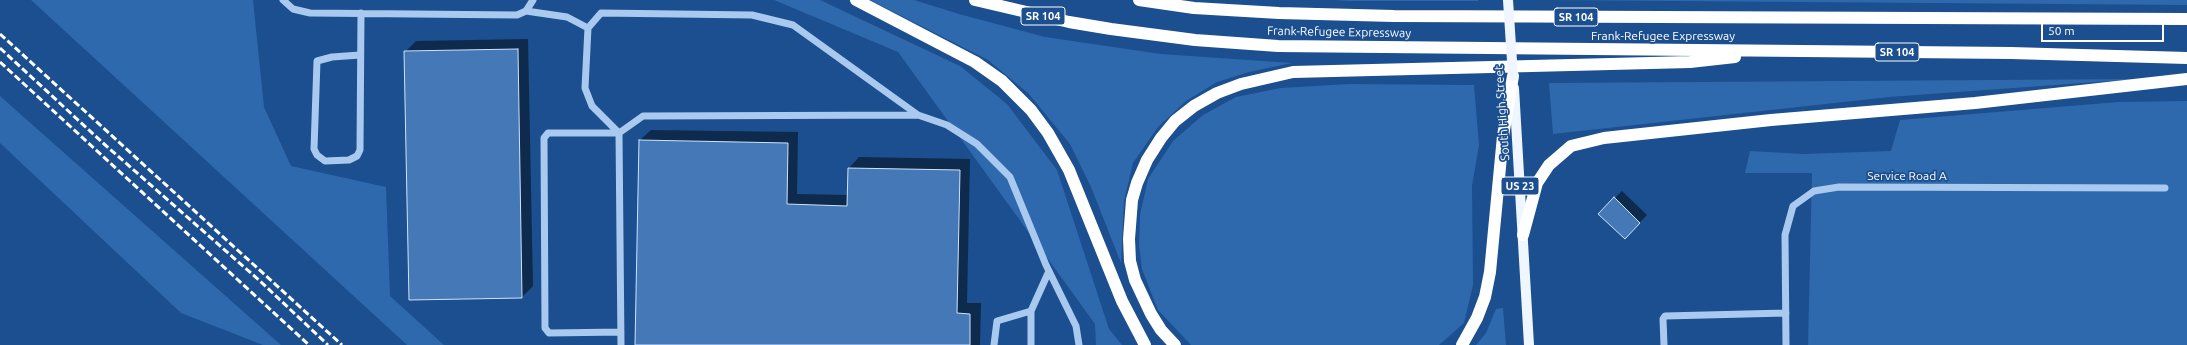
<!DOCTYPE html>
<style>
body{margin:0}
#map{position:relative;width:2187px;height:345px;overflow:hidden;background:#1b4f8f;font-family:Ubuntu,sans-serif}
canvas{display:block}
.scale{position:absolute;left:2041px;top:24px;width:123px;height:18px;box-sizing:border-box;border:2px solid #fff;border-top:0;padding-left:5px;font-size:12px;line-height:14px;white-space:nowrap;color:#fff;-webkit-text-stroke:3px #1b4f8f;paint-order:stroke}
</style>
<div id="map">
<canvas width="2187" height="345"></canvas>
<div class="scale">50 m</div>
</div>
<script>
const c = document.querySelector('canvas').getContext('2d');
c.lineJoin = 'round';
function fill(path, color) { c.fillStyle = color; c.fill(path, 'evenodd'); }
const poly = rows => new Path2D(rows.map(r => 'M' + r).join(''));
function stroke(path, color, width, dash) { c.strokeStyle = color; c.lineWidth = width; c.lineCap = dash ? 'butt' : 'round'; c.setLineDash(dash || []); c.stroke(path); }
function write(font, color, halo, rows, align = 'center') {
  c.font = font + ' Ubuntu,sans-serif'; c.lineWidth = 3.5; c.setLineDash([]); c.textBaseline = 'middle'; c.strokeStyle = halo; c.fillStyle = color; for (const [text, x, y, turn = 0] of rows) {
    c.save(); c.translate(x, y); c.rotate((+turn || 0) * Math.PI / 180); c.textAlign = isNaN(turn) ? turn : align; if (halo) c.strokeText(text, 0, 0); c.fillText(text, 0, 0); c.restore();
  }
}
fill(poly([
 [31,0,253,0,264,107,291,166,386,187,390,296,444,345,407,345],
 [774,0,820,0,960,66,1007,104,1057,170,1109,329,1122,345,1096,345,1095,324,898,52],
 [870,0,914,0,959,14,1045,37,1161,54,1292,63,1249,72,1217,82,1186,101,1158,127,1133,163,1124,201,1121,263,1091,187,1070,144,1028,93,988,60],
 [1334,0,1478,0,1478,1,1349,1],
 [1544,0,2187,0,2187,5],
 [2138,79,1889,97,1553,134,1549,83],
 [1349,84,1474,85,1479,145,1472,186,1473,285,1464,323,1439,345,1191,345,1158,310,1142,269,1139,245,1140,215,1148,179,1173,141,1203,115,1236,97,1281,88],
 [0,96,281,345,263,345,181,313,0,143],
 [2187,101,2187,345,1808,345,1812,173,1745,173,1750,151,1803,154,1891,151,1900,120,2118,102],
 [1503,308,1506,345,1476,345,1486,333,1496,309]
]), '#2e69ad');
fill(poly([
 [528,39,533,286,522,297,405,52,416,41],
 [651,130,798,132,797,194,848,195,849,168,859,157,970,159,967,303,981,303,980,345,636,345,640,140],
 [1622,191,1647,215,1625,238,1599,214]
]), '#0007');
const building = poly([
 [518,49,522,298,409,300,404,51,518,49],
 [639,140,788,143,787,204,847,206,848,168,960,170,957,313,970,314,970,345,635,345,639,140],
 [1614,197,1640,223,1625,239,1598,214,1614,197]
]);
fill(building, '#4478b7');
stroke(building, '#cfe3fa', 1);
stroke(poly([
 [283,0,293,9,310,13,517,15,526,11,533,0],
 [526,11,567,17,588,28],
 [360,55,332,57,317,61,314,149,317,155,325,161,349,160,357,156,360,150,361,13],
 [619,133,592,106,585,88,588,28,601,13,752,15,793,25,918,115],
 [619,133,548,133,544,138,545,328,549,333,621,332],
 [621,345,619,133,643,116,918,115,947,125,977,144,1010,177,1046,265,1076,326,1079,345],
 [994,345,997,321,1031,311],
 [1031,345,1031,311,1049,271],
 [1664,345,1663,319,1665,316,1786,313],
 [1786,345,1785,235,1793,206,1814,191,1839,187,2165,188]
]), '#a9c9ee', 7);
stroke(poly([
 [1514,88,1529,345]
]), '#f0f6ff', 10);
stroke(poly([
 [856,0,975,62,1002,81,1031,110,1048,133,1069,170,1122,301,1145,345],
 [975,0,1069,22,1111,29,1195,40,1278,46,2011,53,2187,58],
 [1139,0,1194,8,1279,13,1394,16,2187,19],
 [1523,235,1537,183,1549,165,1571,146,1604,138,1771,120,1975,103,2187,79],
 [1175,345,1161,330,1151,314,1135,280,1130,261,1129,239,1132,200,1137,183,1147,160,1161,138,1175,121,1194,106,1217,93,1241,84,1293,72,1690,62,1735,57],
 [1462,345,1477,318,1485,297,1490,272,1503,136,1513,76]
]), '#fff', 12);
stroke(poly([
 [0,34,342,345],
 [0,48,103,143,260,281,328,345],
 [0,62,309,345]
]), '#fff', 3, [7, 3]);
stroke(poly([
 [1508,0,1513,76]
]), '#f0f6ff', 10);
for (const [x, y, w] of [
 [1043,16,44],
 [1576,17,44],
 [1897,52,44],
 [1520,186,38]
]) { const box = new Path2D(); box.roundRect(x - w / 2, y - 9, w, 18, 3); c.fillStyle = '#1b4f8f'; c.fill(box); stroke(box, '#fff', 1); }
write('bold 11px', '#fff', null, [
 ["SR 104",1043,16],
 ["SR 104",1576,17],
 ["SR 104",1897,52],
 ["US 23",1520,186]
]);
write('12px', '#fff', '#1b4f8f', [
 ["Frank-Refugee Expressway",1339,32,1],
 ["Frank-Refugee Expressway",1663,36],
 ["South High Street",1502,113,-94],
 ["Service Road A",1907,176]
]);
</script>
